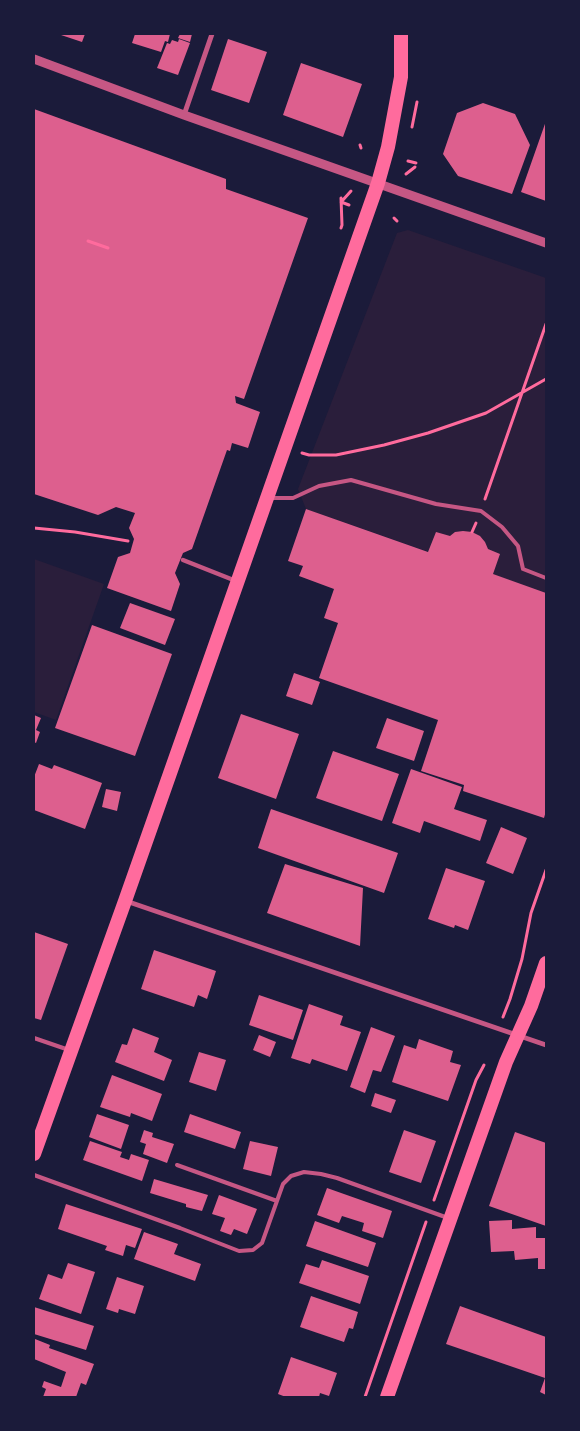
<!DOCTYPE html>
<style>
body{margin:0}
#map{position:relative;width:580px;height:1431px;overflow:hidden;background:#1b1b3a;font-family:Figtree,sans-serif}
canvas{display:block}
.frame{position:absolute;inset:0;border:35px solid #1b1b3a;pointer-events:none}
</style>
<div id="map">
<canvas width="580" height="1431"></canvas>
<div class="frame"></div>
</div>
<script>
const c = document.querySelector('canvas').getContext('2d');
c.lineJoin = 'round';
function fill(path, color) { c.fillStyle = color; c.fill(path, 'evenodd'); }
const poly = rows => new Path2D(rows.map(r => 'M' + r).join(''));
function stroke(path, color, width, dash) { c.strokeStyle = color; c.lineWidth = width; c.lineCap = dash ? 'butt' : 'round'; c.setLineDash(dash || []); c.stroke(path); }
fill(poly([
 [408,230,546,278,546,593,306,509,298,489,397,233],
 [34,559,104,584,56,720,34,712]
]), '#2a1e3b');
fill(poly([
 [58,34,85,34,82,42],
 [135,34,170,34,168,42,165,41,161,52,132,43],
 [180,34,192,34,190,42,178,38],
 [179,39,190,43,178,75,157,68,167,43,170,44,172,40,178,42],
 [228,39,267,52,249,103,211,90],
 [301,63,362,84,343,137,283,115],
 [483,103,515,114,530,145,512,194,458,176,443,154,457,113],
 [34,109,226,179,226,189,308,218,244,399,235,396,236,403,260,412,248,448,232,443,230,451,227,450,192,549,183,553,175,573,180,584,171,611,107,588,118,557,130,553,134,539,129,528,135,513,116,507,98,515,34,494],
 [546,121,546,201,521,192],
 [306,509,428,552,436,532,450,536,455,532,463,531,472,532,480,536,485,542,488,549,500,554,493,574,546,593,546,811,544,818,463,791,464,785,421,771,438,720,319,678,338,623,324,618,334,589,299,576,303,566,288,561],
 [130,603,175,619,165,645,120,628],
 [92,625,172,654,135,756,55,728],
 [294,673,320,682,312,705,286,696],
 [241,714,299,734,276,799,218,778],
 [34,715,41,718,36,730,40,732,36,743,34,742],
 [387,718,424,731,414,761,376,748],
 [333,751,399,774,382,821,316,798],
 [39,764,52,769,54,765,102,783,85,829,34,810,34,777],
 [411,769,462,787,454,809,487,820,480,841,424,821,420,833,392,823],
 [106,789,121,792,117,811,102,807],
 [271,809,398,853,384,893,258,848],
 [501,827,527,838,513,874,486,863],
 [285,864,363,888,360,946,267,913],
 [446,868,485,881,468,930,455,925,454,928,428,919],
 [34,932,68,944,41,1020,34,1018],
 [154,950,216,971,207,999,198,995,194,1007,141,989],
 [259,995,303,1010,293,1040,249,1025],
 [309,1004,343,1016,340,1025,361,1032,347,1071,312,1059,310,1064,291,1058],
 [371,1027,395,1036,381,1072,373,1070,365,1093,350,1087],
 [133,1028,159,1038,154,1052,172,1060,164,1081,115,1062,122,1044,127,1045],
 [259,1035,276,1042,270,1057,253,1050],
 [419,1039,453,1051,450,1062,461,1065,448,1101,392,1082,404,1045,416,1049],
 [199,1052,226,1060,216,1091,189,1082],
 [112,1075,162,1094,152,1121,131,1113,130,1117,100,1107],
 [375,1093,396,1100,391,1113,371,1106],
 [97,1114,129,1125,121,1149,89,1137],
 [190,1114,241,1132,235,1149,184,1132],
 [144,1130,153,1133,152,1137,174,1144,167,1163,143,1154,146,1144,140,1142],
 [404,1130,436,1141,421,1183,389,1172],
 [515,1132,546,1143,546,1226,489,1206],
 [90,1141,122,1152,120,1157,129,1160,131,1154,149,1160,142,1181,83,1160],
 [250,1141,278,1147,271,1176,243,1169],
 [154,1179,208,1195,202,1211,186,1207,186,1204,150,1193],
 [327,1188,392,1211,383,1238,362,1231,364,1223,342,1216,339,1223,317,1215],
 [219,1195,257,1209,247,1234,234,1229,231,1235,220,1231,225,1218,212,1214],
 [66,1204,142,1229,135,1248,126,1245,123,1256,105,1250,107,1246,58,1229],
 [512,1220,512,1229,536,1227,536,1238,546,1238,546,1269,538,1269,538,1258,515,1260,514,1251,491,1252,489,1221],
 [315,1221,376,1243,368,1267,306,1246],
 [144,1232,178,1244,174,1254,201,1264,195,1281,134,1259],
 [322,1260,369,1276,360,1304,299,1283,306,1264,319,1268],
 [68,1263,95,1272,81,1314,39,1299,48,1274,62,1279],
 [117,1277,144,1286,135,1314,119,1309,118,1313,106,1309],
 [311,1296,358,1312,353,1329,349,1328,344,1342,300,1327],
 [460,1306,546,1337,546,1395,540,1392,545,1378,446,1344],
 [34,1307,94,1326,86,1350,34,1334],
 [35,1339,50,1345,49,1348,94,1364,86,1385,81,1383,76,1397,43,1397,46,1389,42,1387,44,1381,61,1387,66,1372,34,1359],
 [291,1357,337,1373,329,1396,320,1393,319,1397,286,1397,278,1394]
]), '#dd5f8e');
stroke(poly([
 [412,127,417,102],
 [360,145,361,148],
 [408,161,416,163],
 [406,174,415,167],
 [342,201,351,191],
 [341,202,349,205],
 [394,218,397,221],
 [341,228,342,225,341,198],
 [88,241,108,248],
 [302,453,309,455,336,455,384,445,428,433,486,413,546,379],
 [485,499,546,324],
 [34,528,75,532,128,541],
 [472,532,476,523],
 [503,1017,510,999,522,959,531,913,546,870],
 [434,1200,476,1080,484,1065],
 [365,1397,426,1222]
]), '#ff6b9d', 3);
stroke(poly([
 [271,498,293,498,319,486,351,480,436,504,481,511,502,527,518,546,523,569,546,578],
 [34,1038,69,1050],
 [177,1165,277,1201],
 [34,1175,180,1228,239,1251,253,1250,262,1243,283,1184,291,1176,304,1172,321,1174,337,1178,448,1218]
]), '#c65784', 4);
stroke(poly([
 [183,560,236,581]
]), '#c65784', 4.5);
stroke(poly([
 [184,115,212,34],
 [126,901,546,1045]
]), '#c65784', 5);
stroke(poly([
 [34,59,184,115,546,243]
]), '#c65784', 9);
stroke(poly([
 [34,1154,125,901,378,183,388,147,401,77,401,34],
 [387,1397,506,1062,531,1006,546,963]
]), '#ff6b9d', 14);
</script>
